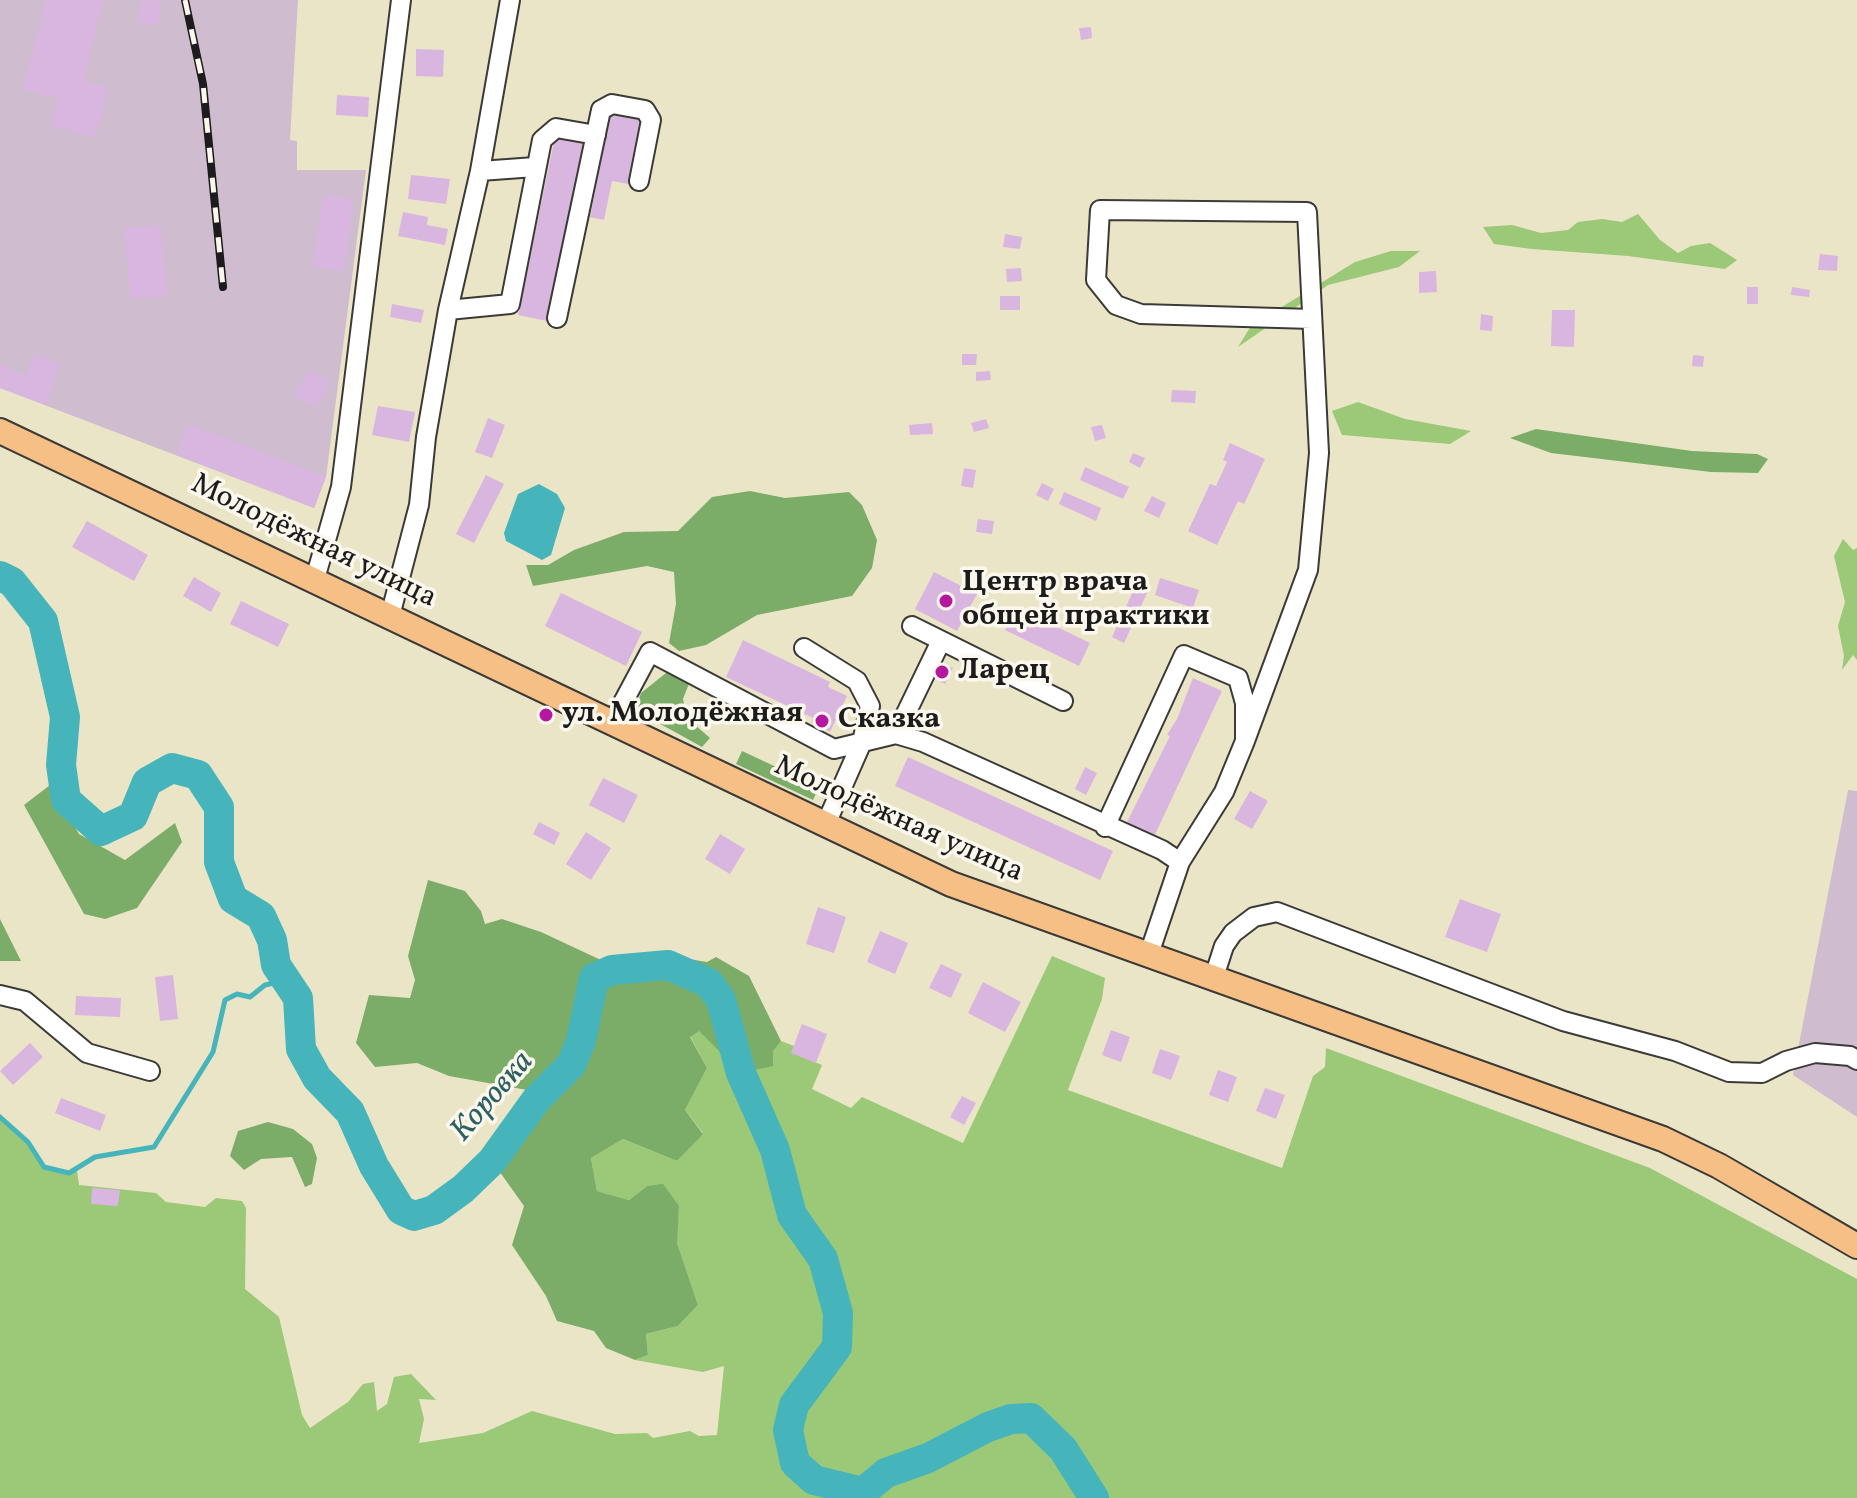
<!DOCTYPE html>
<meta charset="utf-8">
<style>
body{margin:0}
canvas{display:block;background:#eae5c6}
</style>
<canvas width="1857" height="1498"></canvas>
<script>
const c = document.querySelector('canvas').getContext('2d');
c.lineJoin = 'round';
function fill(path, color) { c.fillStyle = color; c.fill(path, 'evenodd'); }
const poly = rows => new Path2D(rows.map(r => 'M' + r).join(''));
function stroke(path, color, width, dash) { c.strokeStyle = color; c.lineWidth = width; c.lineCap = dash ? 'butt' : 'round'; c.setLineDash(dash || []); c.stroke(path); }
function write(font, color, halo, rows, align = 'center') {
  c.font = font + ' Vollkorn,serif'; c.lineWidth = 7; c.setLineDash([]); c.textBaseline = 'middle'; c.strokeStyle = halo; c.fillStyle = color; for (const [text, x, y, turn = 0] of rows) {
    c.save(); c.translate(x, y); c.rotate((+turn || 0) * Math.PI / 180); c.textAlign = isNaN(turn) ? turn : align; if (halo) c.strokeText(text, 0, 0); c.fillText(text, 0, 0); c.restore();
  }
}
fill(poly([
 [0,0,298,0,290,140,297,141,297,170,366,170,326,477,314,508,0,388],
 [1848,790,1857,791,1857,1117,1793,1075]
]), '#cfbdcf');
fill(poly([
 [1638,214,1660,240,1678,253,1691,246,1710,243,1737,260,1725,269,1628,256,1532,249,1494,244,1483,227,1512,225,1541,233,1568,230,1578,222,1602,219,1622,222],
 [1391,251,1420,251,1399,267,1328,285,1238,347,1251,326,1355,262],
 [1358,402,1405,419,1471,431,1450,444,1342,435,1332,411],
 [1843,539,1853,550,1857,548,1857,660,1853,655,1842,670,1844,656,1838,626,1845,602,1834,556],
 [1052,956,1105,978,1102,999,1068,1090,1282,1168,1313,1076,1325,1067,1326,1048,1650,1168,1857,1279,1857,1498,0,1498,0,1117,28,1142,44,1167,69,1173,77,1171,79,1185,156,1193,166,1202,205,1207,216,1198,242,1201,246,1208,245,1289,279,1317,302,1415,310,1428,348,1402,363,1384,374,1382,377,1411,387,1404,394,1377,411,1374,436,1400,419,1399,424,1419,419,1443,483,1433,532,1411,615,1434,647,1433,653,1438,690,1431,699,1436,717,1435,724,1366,703,1372,635,1360,648,1355,646,1334,678,1326,698,1305,676,1244,679,1206,647,1186,629,1200,597,1191,591,1158,623,1139,677,1161,703,1133,685,1110,707,1068,690,1036,699,1030,741,1073,773,1050,781,1041,794,1046,792,1053,822,1065,812,1089,851,1108,862,1097,963,1143]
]), '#9bc977');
fill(poly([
 [1536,429,1692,451,1757,454,1768,459,1758,473,1711,472,1551,453,1510,438],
 [750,491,785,498,849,492,862,505,877,540,872,568,852,596,757,615,706,645,679,651,669,643,676,604,674,572,647,566,533,586,526,565,548,565,574,550,624,532,678,531,712,497],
 [671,669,690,681,683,699,687,718,710,738,702,747,635,710,641,693],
 [742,751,819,787,813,800,736,764],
 [50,785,79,834,125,860,175,823,182,842,137,908,105,919,84,914,24,805],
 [428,880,465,891,481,911,485,924,502,919,541,932,618,968,637,956,671,956,707,962,716,957,749,976,781,1041,773,1051,773,1066,741,1073,699,1031,690,1037,707,1068,685,1110,703,1134,677,1161,623,1139,591,1158,597,1191,629,1200,647,1186,663,1184,679,1206,677,1244,698,1305,678,1326,646,1334,648,1355,635,1360,606,1348,594,1331,557,1321,546,1296,512,1245,524,1206,492,1161,506,1164,545,1099,527,1090,449,1076,417,1063,375,1067,356,1043,369,995,410,998,415,980,408,956],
 [0,919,21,961,0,961],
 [268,1122,293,1129,312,1144,317,1158,312,1184,305,1187,292,1157,261,1159,244,1170,230,1156,238,1131]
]), '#7cad68');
fill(poly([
 [539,484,557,494,565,508,551,555,542,560,506,541,504,533,518,494]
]), '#45b5bb');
stroke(poly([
 [0,1117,28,1142,44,1167,69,1173,95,1157,154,1147,213,1052,225,1000,237,994,250,997,265,985,274,983,280,992,288,994,291,983]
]), '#45b5bb', 5);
stroke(poly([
 [0,576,12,582,43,621,65,717,61,765,66,800,101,831,133,816,147,782,172,768,198,775,219,807,219,862,233,899,261,916,272,940,276,965,298,998,301,1049,317,1078,350,1112,374,1166,401,1210,414,1216,434,1210,463,1189,492,1161,536,1100,571,1065,581,1041,594,978,612,970,668,965,709,983,721,1000,741,1073,775,1150,792,1215,823,1259,838,1313,837,1347,794,1405,788,1430,795,1463,814,1480,863,1492,886,1473,928,1458,988,1427,1011,1419,1031,1418,1063,1449,1094,1498]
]), '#45b5bb', 30);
fill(poly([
 [46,0,103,0,83,81,108,87,95,137,51,126,58,98,23,90],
 [141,0,161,1,158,25,139,23],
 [1091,27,1092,38,1081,40,1079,28],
 [416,49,444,50,443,77,416,76],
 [337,95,369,97,368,117,336,115],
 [611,111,642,117,628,184,612,181,604,220,590,217],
 [555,137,583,143,547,321,518,315],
 [411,175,450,179,446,204,408,199],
 [323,195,353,199,344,271,313,267],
 [403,212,428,217,427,225,448,229,445,245,398,236],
 [161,226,166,296,130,298,125,228],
 [1005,234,1022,237,1020,249,1003,247],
 [1820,254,1838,256,1837,271,1818,270],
 [1021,268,1022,281,1007,282,1006,269],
 [1436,271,1437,292,1419,293,1419,272],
 [1747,287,1758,287,1758,304,1747,304],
 [1792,287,1810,290,1809,297,1791,295],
 [1000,296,1020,296,1020,310,1000,310],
 [392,304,424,310,421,323,390,317],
 [1552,310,1575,310,1574,347,1551,346],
 [1481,314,1493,316,1492,331,1480,330],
 [34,354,60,364,46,405,0,388,0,365,27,376],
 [962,354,977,354,976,365,962,365],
 [1693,355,1704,356,1703,367,1692,366],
 [309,370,330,381,317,407,295,396],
 [990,371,991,380,976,381,976,372],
 [1172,390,1196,391,1195,403,1171,402],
 [378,406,415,412,409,442,372,435],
 [488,418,505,425,492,458,475,452],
 [986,419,989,428,974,432,971,423],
 [932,423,933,434,910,435,909,425],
 [188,424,326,477,314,508,176,454],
 [1102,425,1106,438,1095,441,1091,427],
 [1230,443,1265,459,1244,504,1238,501,1217,545,1188,531,1210,484,1216,486,1227,462,1223,460],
 [1133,453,1145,458,1140,468,1129,462],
 [1085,467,1129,487,1123,499,1080,480],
 [964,468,976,470,973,488,961,486],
 [486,475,504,484,474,543,456,534],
 [1042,483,1054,489,1048,501,1036,495],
 [1064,492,1101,508,1096,521,1059,504],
 [1152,496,1166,503,1159,518,1144,511],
 [978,519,994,521,992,534,976,532],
 [87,521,148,555,134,581,72,547],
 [934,572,977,594,957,631,915,609],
 [194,577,221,593,211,612,183,596],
 [1160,578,1199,590,1193,608,1155,595],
 [1136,585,1148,591,1124,643,1112,637],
 [561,593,642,632,626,666,545,626],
 [241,601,289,624,278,647,230,624],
 [1016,607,1090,643,1079,666,1005,630],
 [743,640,830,682,828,687,847,696,830,732,811,722,813,718,726,677],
 [939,661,953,668,945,684,931,677],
 [1193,678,1222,691,1153,839,1125,826,1170,736,1167,735,1177,719],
 [908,757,1113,851,1100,880,895,786],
 [1085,767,1097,773,1086,795,1075,789],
 [603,778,638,795,624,823,589,805],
 [1250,791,1268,801,1252,829,1234,819],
 [539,822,560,833,554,845,533,834],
 [586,832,611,848,591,880,566,864],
 [720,834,745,849,730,874,705,859],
 [1460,899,1501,914,1487,952,1445,937],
 [818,907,846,917,834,953,806,944],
 [880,931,908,943,895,974,867,962],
 [941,964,962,974,951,998,929,988],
 [173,975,178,1019,160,1021,155,977],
 [983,982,1021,1002,1005,1032,968,1013],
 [76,996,121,998,120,1017,75,1015],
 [802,1024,827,1034,816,1063,791,1053],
 [1111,1030,1130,1037,1121,1062,1102,1055],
 [30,1043,43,1057,13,1085,0,1071],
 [1160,1049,1180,1056,1171,1080,1152,1073],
 [1218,1070,1237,1077,1228,1102,1209,1095],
 [1265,1088,1285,1095,1276,1119,1256,1111],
 [962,1096,976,1103,964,1125,950,1117],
 [61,1098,106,1115,100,1131,55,1113],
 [92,1188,120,1190,118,1206,91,1204]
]), '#d9b6df');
const minor = poly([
 [480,171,535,167],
 [448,310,510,304,542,140,556,128,596,135],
 [557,318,601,110,612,104,645,110,651,120,639,181],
 [315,579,341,487,401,0],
 [390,616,419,505,426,437,448,310,480,171,510,0],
 [912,626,1063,701],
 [941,641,896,734,923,742,1162,850,1180,862],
 [804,648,857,681,870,706,862,742,825,826],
 [612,723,650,652,834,749,896,734],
 [1245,741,1308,570,1319,453,1307,212,1100,210,1096,280,1116,305,1141,314,1312,319],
 [1105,827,1184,655,1238,678,1245,703,1245,741,1224,792,1180,862,1148,957],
 [1213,980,1224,946,1233,933,1254,917,1277,912,1563,1021,1675,1051,1729,1072,1762,1073,1786,1061,1815,1053,1850,1056,1857,1060],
 [0,995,25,1001,87,1053,150,1071]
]);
const major = poly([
 [0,431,951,884,1663,1139,1719,1166,1857,1246]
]);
stroke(minor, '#3b3a36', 22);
stroke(major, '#3b3a36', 28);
stroke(minor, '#fff', 18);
stroke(major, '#f5bf86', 24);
const rail = poly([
 [185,0,203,84,223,287]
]);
stroke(rail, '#1c1c1c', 8);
stroke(rail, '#fbf7ec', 5, [15]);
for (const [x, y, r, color] of [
 [946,601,8,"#b5179e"],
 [942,672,8,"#b5179e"],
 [546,715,8,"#b5179e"],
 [822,721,8,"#b5179e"]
]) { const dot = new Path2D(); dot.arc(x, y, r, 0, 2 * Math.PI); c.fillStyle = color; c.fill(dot); stroke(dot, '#fbf7ec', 3); }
write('30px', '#1c1c1c', '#fbf7ec', [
 ["Молодёжная улица",313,543,26],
 ["Молодёжная улица",898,821,24]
]);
write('bold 30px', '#1c1c1c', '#fbf7ec', [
 ["Центр врача",962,584],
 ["общей практики",962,618],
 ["Ларец",958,672],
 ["ул. Молодёжная",562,715],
 ["Сказка",838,721]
], 'left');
write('italic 32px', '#2e6164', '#fbf7ec', [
 ["Коровка",494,1098,-49]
]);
</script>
